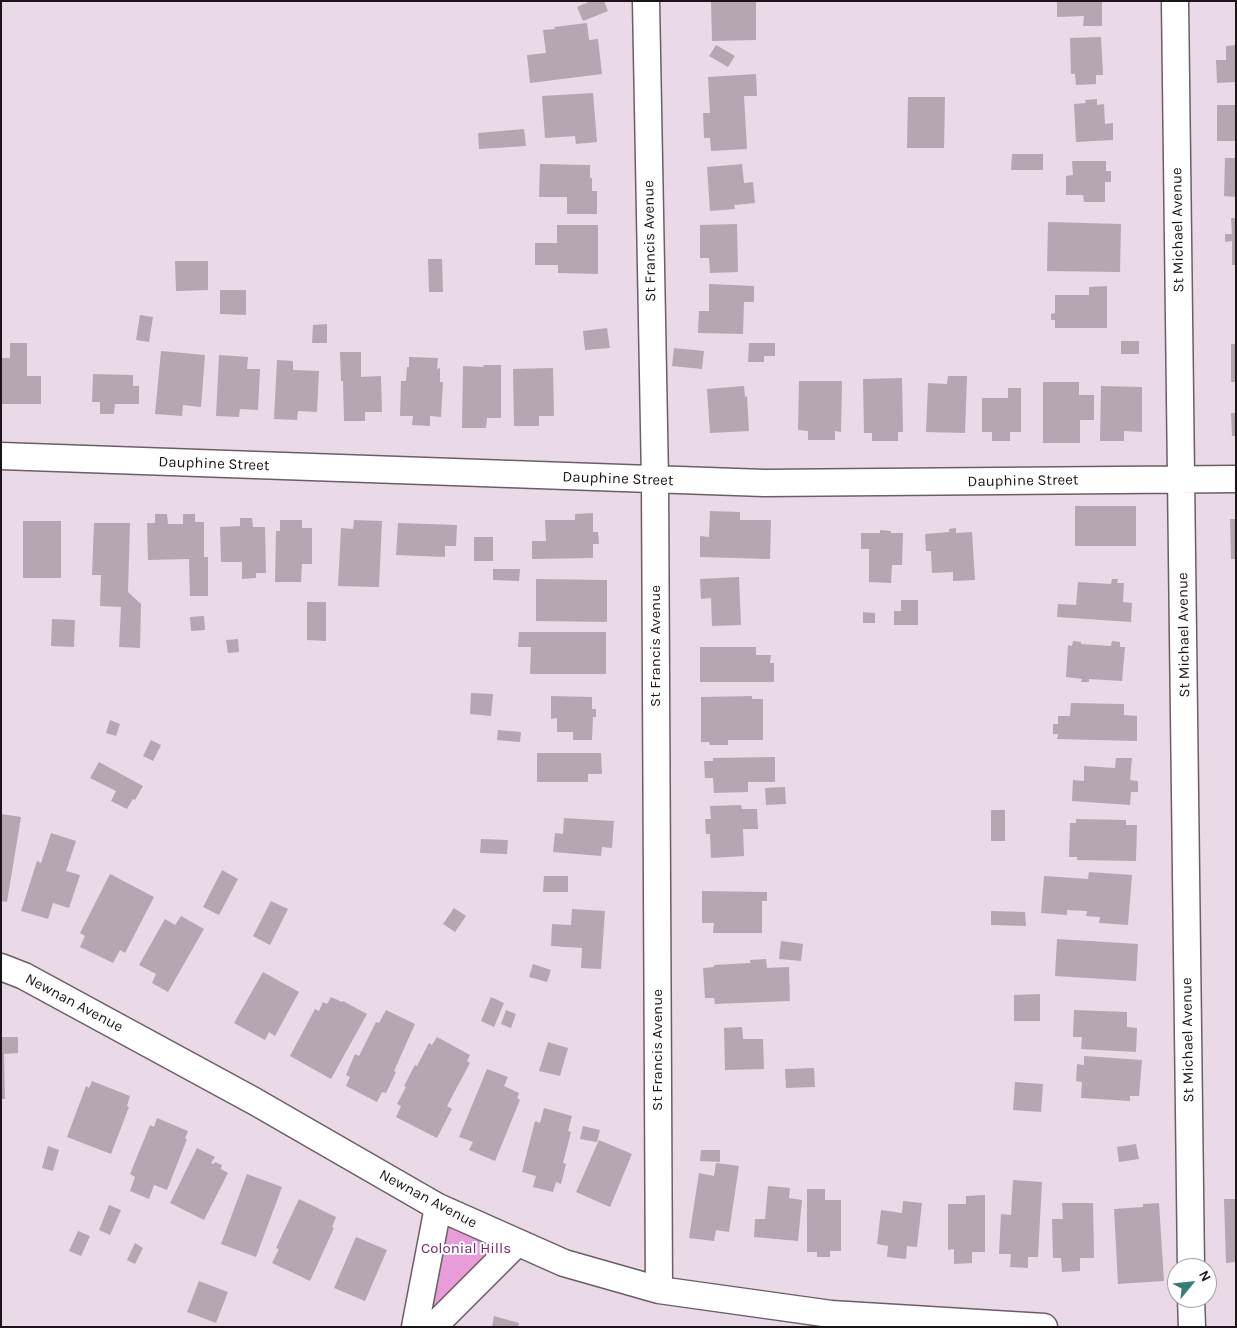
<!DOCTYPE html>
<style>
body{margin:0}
#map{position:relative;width:1237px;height:1328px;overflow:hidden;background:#ead9e6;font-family:Karla,sans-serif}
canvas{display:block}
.frame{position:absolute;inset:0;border:2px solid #1b151a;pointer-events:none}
.north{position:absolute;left:1167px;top:1258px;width:50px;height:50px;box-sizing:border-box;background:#fff;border:1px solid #a4a1a3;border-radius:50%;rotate:62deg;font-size:14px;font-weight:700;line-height:20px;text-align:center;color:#1b151a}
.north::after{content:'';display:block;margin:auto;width:18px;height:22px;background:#387e76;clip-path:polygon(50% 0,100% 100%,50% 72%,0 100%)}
</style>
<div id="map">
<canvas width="1237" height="1328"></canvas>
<div class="frame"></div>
<div class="north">N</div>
</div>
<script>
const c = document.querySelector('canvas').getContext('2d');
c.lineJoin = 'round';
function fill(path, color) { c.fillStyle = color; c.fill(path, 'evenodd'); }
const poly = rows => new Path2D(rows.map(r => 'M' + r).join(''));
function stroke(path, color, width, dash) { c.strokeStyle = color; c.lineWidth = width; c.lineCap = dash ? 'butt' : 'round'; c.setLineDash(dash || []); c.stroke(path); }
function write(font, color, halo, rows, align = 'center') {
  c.font = font + ' Karla,sans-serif'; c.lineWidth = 4; c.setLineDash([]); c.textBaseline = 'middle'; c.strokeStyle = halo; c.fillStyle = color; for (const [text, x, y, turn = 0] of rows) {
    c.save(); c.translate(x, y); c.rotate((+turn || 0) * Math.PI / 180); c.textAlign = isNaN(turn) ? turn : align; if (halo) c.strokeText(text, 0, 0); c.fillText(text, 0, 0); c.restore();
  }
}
fill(poly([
 [447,1211,509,1239,425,1327]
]), '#e99dd8');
fill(poly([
 [591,1,604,1,608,11,583,21,577,7],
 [711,1,756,1,756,40,712,41],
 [1057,1,1102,1,1102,26,1083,26,1084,16,1057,17],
 [587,23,589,40,598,39,602,74,530,83,527,55,546,53,543,30,555,29,554,27],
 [1101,37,1103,75,1096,75,1096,84,1076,85,1075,74,1071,74,1070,38],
 [716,45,735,56,728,67,709,56],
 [1236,45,1236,82,1217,83,1216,60,1226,60,1226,46],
 [756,74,757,96,744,96,747,149,711,151,710,138,704,138,703,113,710,113,708,77],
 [593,93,597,142,576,144,575,136,545,138,542,96],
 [908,97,945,97,944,148,907,148],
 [1097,99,1097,105,1104,104,1105,124,1113,123,1113,140,1076,142,1074,104,1086,103,1085,100],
 [1217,105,1236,105,1236,141,1217,141],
 [524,129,526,146,479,149,478,133],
 [1012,154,1043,154,1043,170,1011,170],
 [1225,158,1236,158,1236,197,1224,196],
 [1072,161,1106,161,1106,171,1111,171,1111,182,1105,182,1105,202,1084,202,1083,195,1066,195,1066,176,1073,175],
 [540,164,590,165,590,178,592,178,592,191,597,191,597,214,567,214,567,197,539,197],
 [742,164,744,183,753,182,755,203,734,205,735,209,710,211,707,167],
 [1231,218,1236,218,1236,265,1232,265,1232,241,1225,242,1225,234,1232,234],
 [1048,222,1121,224,1120,272,1047,271],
 [737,224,738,272,710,273,709,258,700,258,700,225],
 [557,225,598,225,598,274,558,273,558,265,535,265,535,243,557,243],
 [428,259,442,259,443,292,429,292],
 [175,261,208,261,208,290,176,291],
 [709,284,754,286,754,302,744,302,743,334,698,333,699,311,709,311],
 [1107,286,1107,328,1055,328,1055,320,1051,320,1051,314,1055,313,1055,295,1089,295,1089,287],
 [220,290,246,290,246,315,220,314],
 [140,315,153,317,149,342,136,340],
 [327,324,327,343,312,343,313,325],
 [607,328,610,348,585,350,583,331],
 [1121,341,1139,341,1139,354,1121,354],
 [10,343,27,343,27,376,41,376,41,404,1,404,1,358,10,358],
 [749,343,775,343,775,356,764,356,764,362,748,362],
 [1231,344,1236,344,1236,382,1231,382],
 [674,348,704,351,702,369,672,366],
 [161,351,205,355,201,407,183,405,182,416,155,414],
 [340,352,361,352,361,377,381,376,382,412,365,412,365,421,344,421,343,381,341,381],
 [219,355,248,357,247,369,260,369,258,410,240,409,239,417,216,416],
 [409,357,438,358,437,369,440,368,440,382,443,382,441,417,430,416,430,426,412,425,413,416,400,416,401,381,406,381,407,367,409,367],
 [277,360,293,361,293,370,319,371,317,412,298,411,297,420,274,419],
 [483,365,501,365,501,418,487,418,486,428,462,428,463,366,484,367],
 [553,368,554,416,539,416,539,426,514,426,513,369],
 [93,374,133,375,133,386,139,386,139,404,115,404,114,414,100,414,100,402,92,402],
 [948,376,967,376,965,433,926,432,928,383,947,384],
 [902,378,903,432,898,432,898,441,872,441,872,433,864,433,863,379],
 [799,381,842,381,841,432,835,431,835,440,808,440,808,431,798,430],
 [1043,382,1079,382,1079,395,1094,395,1094,420,1080,420,1080,443,1043,443],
 [744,386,745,397,747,396,749,431,710,433,707,389],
 [1101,386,1142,387,1142,432,1124,431,1124,441,1100,441],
 [1008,388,1021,388,1021,432,1010,432,1010,441,992,441,992,432,982,432,982,398,1008,398],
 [1231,413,1236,413,1236,436,1232,436],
 [1075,506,1136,506,1136,546,1075,546],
 [710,511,740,512,740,520,771,520,770,559,700,557,700,536,709,537],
 [593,513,593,532,598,532,599,544,593,544,593,558,532,559,532,541,546,541,545,520,575,520,575,514],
 [155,514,167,514,168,524,183,524,183,514,195,514,195,522,204,522,204,557,208,557,208,596,190,596,189,559,148,560,147,523,155,523],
 [240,518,252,518,253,527,265,527,266,573,256,573,256,578,242,579,242,562,221,562,220,527,240,526],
 [1230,519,1236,519,1236,559,1231,559],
 [280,520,302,520,302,528,312,528,312,564,302,564,301,582,275,582,276,531,280,531],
 [354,520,382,521,379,587,338,586,341,528,353,529],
 [23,521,61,521,61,578,23,578],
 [94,523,130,523,128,592,141,604,140,648,119,647,121,607,100,606,101,575,92,575],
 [398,523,457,525,456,546,445,546,445,557,396,555],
 [956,528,956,533,972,532,975,580,953,581,953,572,932,573,931,551,926,551,925,534,949,532,949,529],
 [880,530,891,531,891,533,903,533,902,565,892,565,891,583,869,582,869,549,861,549,861,533,880,533],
 [474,537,493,537,493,561,474,561],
 [493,569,520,569,519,581,493,580],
 [739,577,741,625,712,626,711,598,701,599,700,579],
 [536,579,607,580,607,622,536,621],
 [1112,579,1118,579,1117,583,1124,583,1123,602,1132,603,1131,622,1057,617,1058,604,1076,605,1078,582,1111,584],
 [901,600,918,600,918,625,894,625,894,611,901,611],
 [307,602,326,602,326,641,307,640],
 [863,612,875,613,875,623,863,623],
 [204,616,205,630,191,631,190,617],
 [52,619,75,620,74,647,51,646],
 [519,632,606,632,606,674,530,674,531,647,518,647],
 [238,639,239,652,228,653,226,640],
 [1073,641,1081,642,1081,644,1111,646,1112,641,1120,642,1120,647,1125,647,1122,681,1089,679,1089,682,1081,682,1082,679,1066,677,1068,645,1072,646],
 [700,647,756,647,756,655,771,655,770,663,774,663,774,682,700,682],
 [471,693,493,694,491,716,470,714],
 [551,696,592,697,592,709,596,709,596,717,593,717,592,740,573,740,573,732,557,732,557,718,551,719],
 [752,696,752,699,763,699,763,740,728,740,728,745,710,745,709,742,701,742,701,697],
 [1071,703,1124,704,1124,715,1137,716,1137,741,1057,739,1058,734,1053,734,1053,724,1058,724,1058,716,1070,716],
 [110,720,120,724,116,736,106,733],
 [498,730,521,732,520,742,497,740],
 [151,740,161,745,153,761,143,756],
 [537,753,601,753,602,774,588,774,588,782,537,782],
 [775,757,775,782,748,782,748,792,714,793,713,778,705,778,704,761,713,761,713,758],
 [1116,758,1132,758,1130,780,1138,781,1138,792,1131,792,1130,805,1072,801,1073,780,1084,781,1084,766,1115,768],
 [99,762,143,786,135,800,133,799,127,809,111,801,116,791,90,778],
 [785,787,786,804,766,805,765,788],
 [741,805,742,809,757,809,758,829,743,829,744,856,711,858,710,834,706,834,705,819,711,819,710,806],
 [991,810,1005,810,1005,841,991,841],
 [1,814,21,817,7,902,1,901],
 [564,818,614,821,612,848,602,847,601,856,553,852,555,833,563,834],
 [1076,819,1126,820,1126,825,1137,825,1136,861,1077,860,1077,857,1069,857,1070,823,1076,823],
 [51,833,76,841,66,871,80,875,69,908,53,903,48,919,21,911,37,861,41,863],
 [481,839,508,840,507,854,480,853],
 [222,870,238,879,219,915,203,907],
 [1089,872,1132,875,1128,925,1099,923,1100,917,1086,916,1087,911,1067,910,1067,915,1041,913,1044,876,1088,879],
 [110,874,154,897,125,953,120,950,113,963,80,947,85,936,80,933],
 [544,876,568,876,568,892,543,892],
 [702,891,767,892,767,901,762,901,762,933,713,933,714,923,702,923],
 [271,901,288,909,270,945,253,936],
 [454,908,466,916,455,932,443,924],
 [572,909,605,911,601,969,581,968,582,948,551,946,552,924,571,925],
 [991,911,1025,912,1026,926,991,925],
 [181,916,204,929,168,992,152,983,156,974,139,965,165,919,175,925],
 [1057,939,1138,944,1136,981,1055,976],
 [781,941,803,944,801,961,779,959],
 [766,959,767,968,789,967,790,1001,715,1004,714,998,705,998,703,968,714,967,714,965,750,963,750,960],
 [533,964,551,970,547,982,529,977],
 [263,972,299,992,275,1036,269,1032,265,1040,234,1023],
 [1040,994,1040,1021,1014,1021,1014,995],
 [331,997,342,1002,343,1001,367,1014,331,1079,290,1056,315,1009,319,1011,323,1002,327,1004],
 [491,997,504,1003,494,1027,481,1021],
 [386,1010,415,1024,394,1071,396,1072,386,1093,382,1092,377,1102,346,1086,350,1077,346,1075,355,1054,359,1056,376,1022,379,1023],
 [506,1010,516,1014,511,1028,501,1024],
 [1074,1010,1127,1012,1127,1027,1137,1028,1136,1052,1081,1049,1082,1037,1073,1037],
 [742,1027,743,1039,763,1039,764,1069,725,1070,724,1028],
 [1,1037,18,1037,18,1053,4,1054,5,1099,1,1099],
 [437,1037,470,1055,467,1061,470,1063,447,1106,452,1109,437,1138,396,1117,401,1106,397,1104,406,1087,404,1086,415,1065,417,1066,429,1043,432,1045],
 [548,1042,568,1048,560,1076,539,1071],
 [1084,1056,1142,1060,1139,1096,1130,1096,1130,1101,1081,1098,1082,1082,1076,1081,1077,1064,1084,1065],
 [814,1068,815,1087,786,1088,785,1069],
 [487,1069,508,1077,504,1086,519,1093,517,1098,520,1100,495,1161,469,1150,473,1142,459,1137],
 [92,1081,130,1096,127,1106,129,1107,111,1154,67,1137,86,1086,89,1088],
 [1015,1082,1043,1084,1041,1112,1013,1110],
 [544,1108,572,1116,568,1131,571,1132,563,1163,566,1164,561,1184,556,1182,553,1192,533,1187,536,1176,522,1172,535,1121,540,1123],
 [157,1118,188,1131,185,1139,187,1139,167,1190,154,1185,149,1199,130,1191,135,1177,130,1174,150,1125,154,1127],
 [583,1126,600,1130,597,1142,580,1139],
 [599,1140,632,1154,610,1207,576,1192],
 [1136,1144,1139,1159,1119,1162,1117,1147],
 [48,1146,59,1150,53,1171,42,1168],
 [197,1148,215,1157,211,1163,214,1164,215,1162,222,1165,221,1169,228,1173,204,1220,170,1203],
 [701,1150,720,1150,720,1162,700,1161],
 [716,1163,739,1166,729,1232,716,1230,714,1241,689,1238,699,1173,714,1176],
 [247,1174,282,1187,256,1257,221,1244],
 [1013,1180,1042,1182,1038,1257,1028,1257,1028,1268,1010,1267,1011,1254,999,1254,1001,1214,1011,1215],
 [768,1186,790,1188,789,1198,802,1200,798,1241,754,1237,755,1219,765,1219],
 [807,1189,825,1189,825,1200,841,1200,841,1251,830,1251,830,1257,817,1257,817,1252,807,1252],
 [985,1195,985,1252,972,1252,972,1263,954,1264,954,1249,948,1250,948,1204,966,1204,966,1196],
 [299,1199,336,1217,332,1227,334,1228,310,1281,272,1263,279,1249,276,1248],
 [1224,1199,1236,1199,1236,1262,1226,1263],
 [903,1201,922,1203,917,1247,907,1246,906,1259,887,1257,888,1246,877,1244,881,1210,902,1213],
 [1062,1203,1093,1203,1094,1258,1080,1258,1080,1271,1062,1272,1061,1258,1053,1258,1052,1219,1063,1219],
 [1159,1203,1164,1281,1118,1284,1114,1209,1143,1207,1143,1204],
 [109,1205,121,1210,110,1235,99,1230],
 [78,1231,90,1236,81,1256,69,1251],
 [356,1237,387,1250,365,1301,334,1288],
 [135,1243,143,1248,135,1264,127,1260],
 [199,1281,228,1292,216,1323,187,1312],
 [494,1316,519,1323,518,1327,492,1327]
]), '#b6a6b2');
const minor = poly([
 [646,1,655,480,659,1290],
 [1175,1,1191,1268],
 [1,456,764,483,1236,479],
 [1,967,24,976,254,1101,438,1207,564,1263,659,1290,831,1314,1044,1327],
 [1191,1298,1192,1327],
 [415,1327,438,1207],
 [433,1327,517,1243]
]);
stroke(minor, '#6c5e69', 29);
stroke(minor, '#fff', 26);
write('15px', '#1b151a', '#fff', [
 ["St Michael Avenue",1178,230,-91],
 ["St Francis Avenue",650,241,-91],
 ["Dauphine Street",214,464,2],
 ["Dauphine Street",618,479,2],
 ["Dauphine Street",1023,481,-1],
 ["St Michael Avenue",1184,635,-91],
 ["St Francis Avenue",656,646,-90],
 ["Newnan Avenue",74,1003,28],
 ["St Michael Avenue",1188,1040,-91],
 ["St Francis Avenue",658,1050,-90],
 ["Newnan Avenue",428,1199,28]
]);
write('15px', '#79226b', '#fff', [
 ["Colonial Hills",466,1249]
]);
</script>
